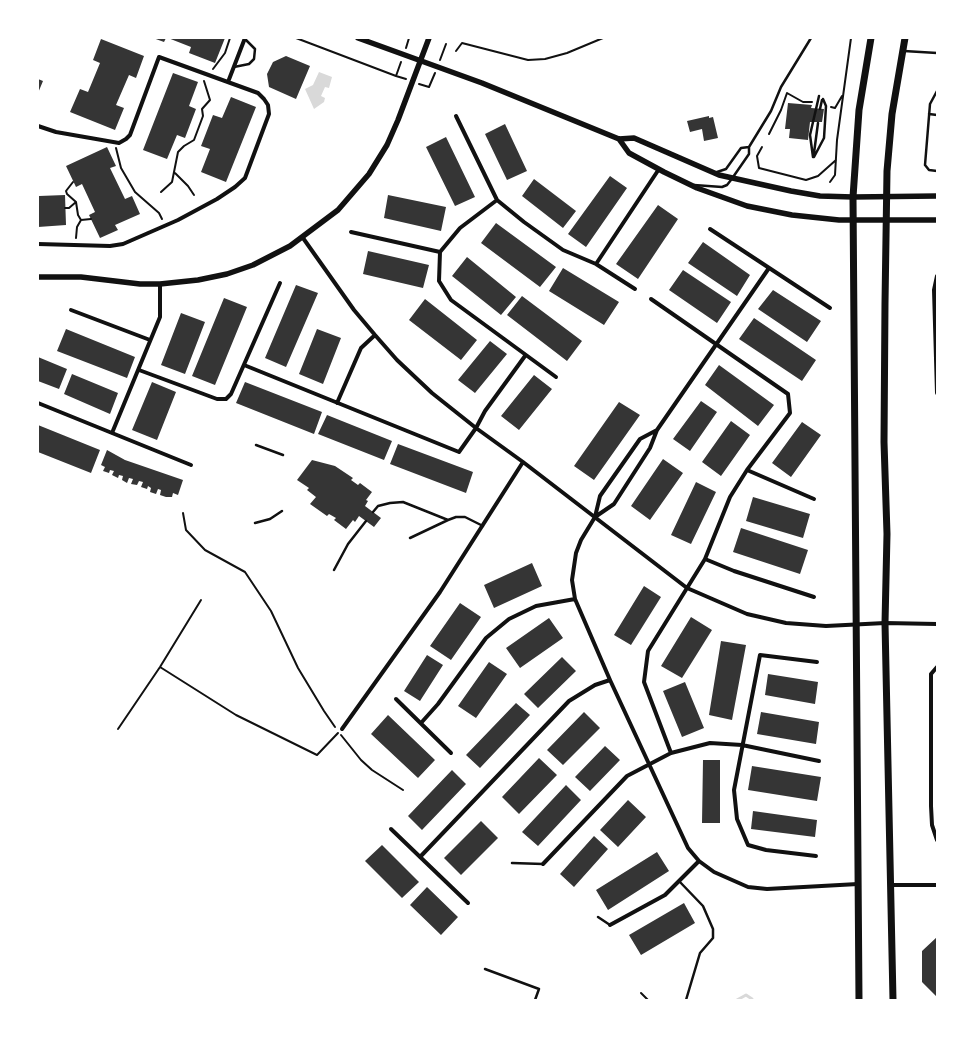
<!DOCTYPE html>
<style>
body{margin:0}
#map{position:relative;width:975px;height:1038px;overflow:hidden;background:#fff;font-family:Cabin,sans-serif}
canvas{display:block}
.frame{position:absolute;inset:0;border:39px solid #fff;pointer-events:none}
</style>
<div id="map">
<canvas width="975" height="1038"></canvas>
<div class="frame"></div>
</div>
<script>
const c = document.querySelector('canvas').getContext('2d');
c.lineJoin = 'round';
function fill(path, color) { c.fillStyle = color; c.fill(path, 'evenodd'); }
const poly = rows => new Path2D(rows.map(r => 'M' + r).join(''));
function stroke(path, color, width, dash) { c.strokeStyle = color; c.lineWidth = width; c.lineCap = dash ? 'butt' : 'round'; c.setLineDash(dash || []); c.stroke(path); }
fill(poly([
 [319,72,332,77,329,88,325,87,321,96,325,98,324,102,314,109,305,89,313,85]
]), '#d9d9d9');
stroke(poly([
 [737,1000,746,995,752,999]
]), '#d9d9d9', 3);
fill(poly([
 [153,38,166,38,164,42],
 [168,38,225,38,215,63,189,53,191,47],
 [101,39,144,56,136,78,129,75,116,105,124,108,115,130,70,112,80,89,88,92,100,63,93,60],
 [286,56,310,66,296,99,269,87,267,74,273,62],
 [173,73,198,82,189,106,196,109,185,138,177,135,167,159,143,150],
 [38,79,43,81,38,93],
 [231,97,256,107,226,182,201,172,210,149,201,146,213,115,222,118],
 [788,103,812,105,811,108,824,109,822,122,810,122,808,140,789,138,790,129,785,129],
 [709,116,709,118,713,117,718,138,704,141,702,129,690,132,687,121],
 [505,124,527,171,507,180,485,134],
 [446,137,475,197,455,206,426,147],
 [107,147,116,166,110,168,125,199,132,196,140,214,115,225,118,230,100,238,89,215,95,212,82,184,76,187,66,166],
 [610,176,627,188,586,247,568,234],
 [534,179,576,211,563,228,522,196],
 [38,192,39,196,65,195,66,225,38,227],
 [388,195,446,207,441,231,384,218],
 [658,205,678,219,638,279,616,264],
 [496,223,556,267,540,287,481,243],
 [703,242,750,275,737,296,688,263],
 [368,251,429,265,423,288,363,274],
 [467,257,516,297,501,315,452,276],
 [563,268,619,302,604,325,549,291],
 [683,270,731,302,717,323,669,290],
 [296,285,318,293,286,367,265,358],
 [773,290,821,321,807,342,758,309],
 [522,296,582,341,567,361,507,315],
 [224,298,247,307,215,385,192,376],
 [425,299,477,340,461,360,409,320],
 [181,313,205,322,185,374,161,365],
 [754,318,816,360,802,381,739,339],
 [66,329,135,357,127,378,57,351],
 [317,329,341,338,323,384,299,374],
 [490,341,507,354,475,393,458,380],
 [38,357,67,369,59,389,38,381],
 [719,365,774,405,758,426,705,385],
 [72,374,118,393,110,414,64,394],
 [534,375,552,389,519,430,501,416],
 [152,382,176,392,157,440,132,430],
 [245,382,322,412,314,434,236,403],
 [701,401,717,412,690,451,673,439],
 [619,402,640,415,594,480,574,466],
 [327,415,392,441,384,460,318,434],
 [731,421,750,435,721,476,702,462],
 [802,422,821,435,791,477,772,463],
 [38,425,100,450,91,473,38,452],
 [398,444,473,472,466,493,390,464],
 [107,450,125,460,183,480,178,495,173,493,172,497,166,497,160,495,161,490,158,489,156,494,150,492,151,488,148,486,147,489,141,487,143,482,139,481,137,485,131,484,133,479,129,478,127,483,122,480,123,476,119,475,118,478,112,475,114,471,110,470,109,473,103,471,105,467,101,465],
 [663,459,683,473,650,520,631,506],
 [312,460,335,466,353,478,351,480,358,485,360,483,372,492,366,500,368,501,365,506,381,518,374,527,359,516,355,522,353,520,346,529,334,520,336,518,329,514,327,516,310,504,316,497,307,490,309,488,297,480],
 [696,482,716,492,691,544,671,535],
 [753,497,810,514,803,538,746,521],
 [741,528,808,550,800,574,733,552],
 [532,563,542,586,494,608,484,585],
 [644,586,661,597,631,645,614,635],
 [460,603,481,617,451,660,430,646],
 [691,617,712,630,682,678,661,666],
 [549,618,563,638,520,668,506,648],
 [721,641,746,645,732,720,709,715],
 [427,655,443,665,420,701,404,691],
 [562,657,576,671,538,708,524,694],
 [489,662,507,674,476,718,458,706],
 [768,674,818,682,815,704,765,695],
 [685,682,704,728,682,737,663,691],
 [516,703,530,715,480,768,466,755],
 [584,712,600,728,563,765,547,750],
 [761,712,819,722,816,744,757,734],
 [388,715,435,760,418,778,371,734],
 [605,746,620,760,590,791,575,777],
 [539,758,557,775,519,814,502,797],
 [703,760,720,760,720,823,702,823],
 [752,766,821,777,817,801,748,790],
 [452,770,466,784,422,830,408,816],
 [566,785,581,800,538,846,522,832],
 [628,800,646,817,618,847,600,830],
 [753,811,817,820,815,837,751,829],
 [481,821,498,838,461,875,444,858],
 [594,836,608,849,574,887,560,874],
 [382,845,419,882,402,898,365,861],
 [657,852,669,871,608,910,596,890],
 [427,887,458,917,441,935,410,905],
 [684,903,695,923,641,955,629,935],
 [937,937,937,997,922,982,922,951]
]), '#353535');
stroke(poly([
 [296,38,396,76],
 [406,48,409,38],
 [456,51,462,43,528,60,545,59,567,53,603,38],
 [440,60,446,44],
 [401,62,396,76,406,79],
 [213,69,225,53,230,38],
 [419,84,429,87,435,73],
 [831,107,835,108,842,96],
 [769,134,781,110,787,93,803,102,812,102],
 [762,147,757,156,759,168,806,180,818,176,836,160],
 [116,148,121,168,135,192,159,213,162,219],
 [175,173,188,186,194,195],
 [73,182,66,191,67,194,76,202,78,215,81,220,77,227,76,238],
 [830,182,835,175,837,140,851,38],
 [161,192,172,182,178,152,184,146,194,140,203,116,202,109,210,100,204,81],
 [65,208,69,208,76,202],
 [81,220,91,219],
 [183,513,186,530,205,550,245,572,271,611,298,668,324,711,335,727],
 [160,667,236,715,317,755,338,733],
 [118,729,160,667,201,600],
 [341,735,361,760,372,770,403,790],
 [641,993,648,1000]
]), '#111', 2);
stroke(poly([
 [904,51,937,53],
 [234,67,249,64,254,59,255,49,245,39],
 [937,91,930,104,925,165,929,170,937,171],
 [820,109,822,100],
 [929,114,937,115],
 [814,153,818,123],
 [813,157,810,135,819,96],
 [814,157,824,138,826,106,823,99],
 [717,172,726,169,741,148,749,147],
 [694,185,722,187,727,185,731,180,749,154,749,147,771,111,781,87,811,38],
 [256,445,283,455],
 [373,512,378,506,390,503,403,502,448,520,456,517,465,517,483,526],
 [255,523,270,519,282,511],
 [410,538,448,520],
 [334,570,348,544,366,521],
 [512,863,543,864],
 [679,881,703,906,713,929,713,938,700,953,686,1000],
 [598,917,610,925],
 [485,969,539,989,535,1000]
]), '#111', 2.5);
stroke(poly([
 [228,82,245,38],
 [456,116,497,200,524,222,563,250,596,264,635,289],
 [38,126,56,132,119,143,126,139,130,135,159,57,258,93,264,99,268,105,269,114,245,178,235,187,217,199,178,220,123,244,110,246,38,244],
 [497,200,460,228,440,252,439,281,451,300,556,377],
 [710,229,830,308],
 [351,232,440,252],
 [303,238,354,310,375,335,397,360,432,393,476,428,523,462,687,588,747,614,786,623,826,626,885,623,937,624],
 [596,264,659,169],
 [937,276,934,290,937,393],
 [651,299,788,394,790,413,747,470,730,497,705,559,648,651,644,682,671,753],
 [71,310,150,340],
 [244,365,459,452,476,428,485,411,525,356],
 [139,370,217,399,226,399,231,394,280,283],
 [38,403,191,465],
 [337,403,361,348,375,335],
 [657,430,769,268],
 [112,433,160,317,160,284],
 [747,470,814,499],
 [595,517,614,504,650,448,657,430,640,439,600,496,595,517,581,540,576,553,572,580,575,599,610,680,688,848,699,861,714,872,748,887,767,889,858,884],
 [705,559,734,571,814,597],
 [937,667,931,674,931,806,932,825,937,840],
 [396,699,451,753],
 [421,723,438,704,486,638,509,619,536,606,575,599],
 [342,729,440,592,523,462],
 [391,829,468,903],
 [816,856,766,850,748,845,737,819,734,790,760,655,817,662],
 [420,857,569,701,595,685,610,680],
 [543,864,627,776,671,753,710,743,742,745,819,761],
 [891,885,937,885],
 [610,925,665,895,699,861]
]), '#111', 4);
stroke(poly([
 [358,38,482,83,619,139,634,138,719,175,791,191,820,196,853,197,937,196],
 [619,139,629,153,664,172,697,188,747,206,792,215,839,220,937,220],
 [38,277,81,277,140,284,160,284,198,280,227,274,253,265,290,246,338,210,369,174,387,145,398,120,429,38]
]), '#111', 5.5);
stroke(poly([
 [859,1000,853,197,859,110,871,38],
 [893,1000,885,623,887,534,884,442,885,303,887,171,892,114,905,38]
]), '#111', 7);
</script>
